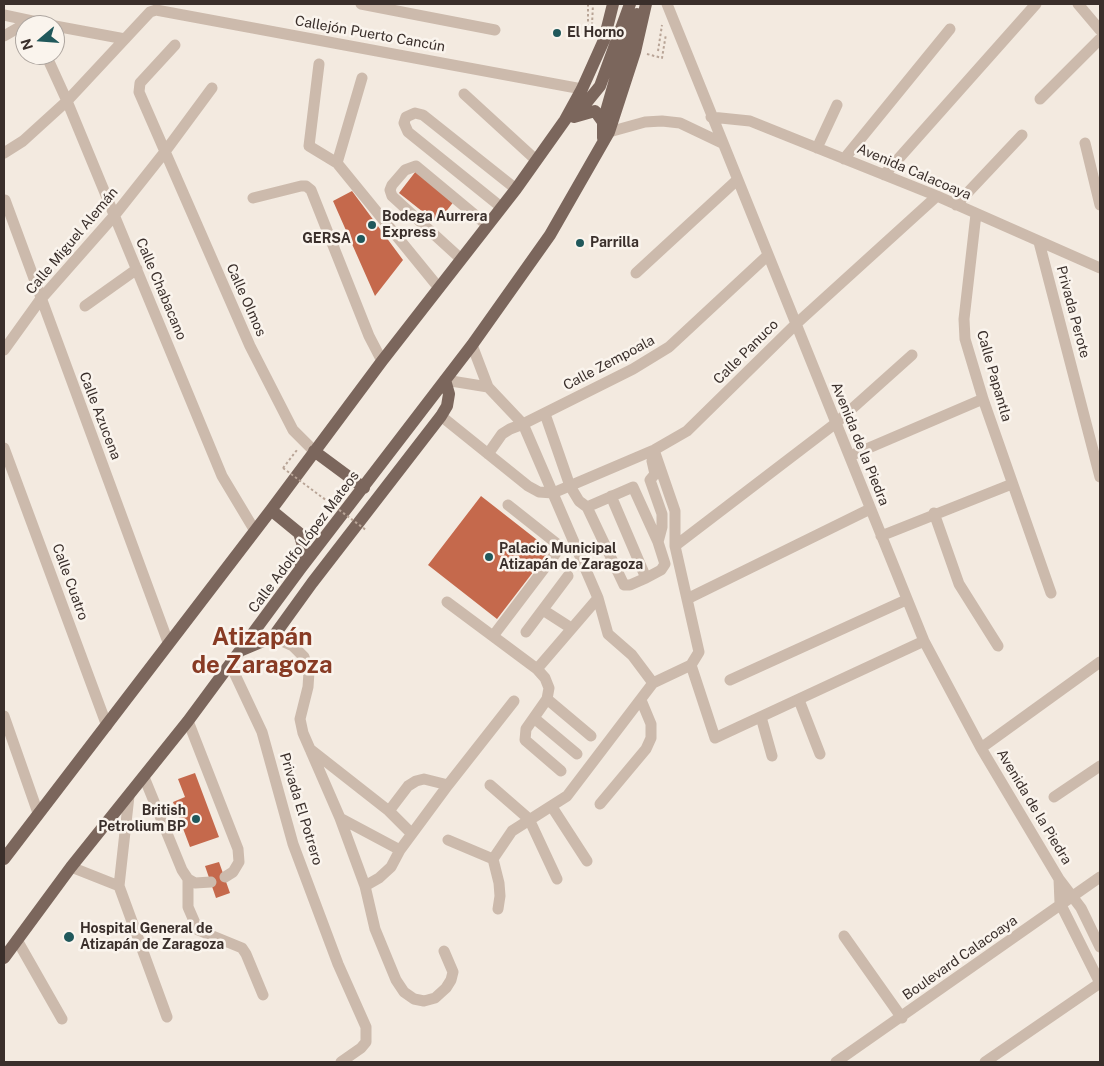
<!DOCTYPE html>
<meta charset="utf-8">
<style>
body{margin:0}
#map{position:relative;width:1104px;height:1066px;overflow:hidden;background:#f3eae0;font-family:"Public Sans",sans-serif}
canvas{display:block}
.frame{position:absolute;inset:0;border:5px solid #3a2f2b;pointer-events:none}
.north{position:absolute;left:15px;top:15px;width:50px;height:50px;box-sizing:border-box;background:#faf4ed;border:1px solid #ada59f;border-radius:50%;rotate:252deg;font-size:14px;font-weight:700;line-height:20px;text-align:center;color:#3a2f2b}
.north::after{content:'';display:block;margin:auto;width:18px;height:22px;background:#20585b;clip-path:polygon(50% 0,100% 100%,50% 72%,0 100%)}
</style>
<div id="map">
<canvas width="1104" height="1066"></canvas>
<div class="frame"></div>
<div class="north">N</div>
</div>
<script>
const c = document.querySelector('canvas').getContext('2d');
c.lineJoin = 'round';
function fill(path, color) { c.fillStyle = color; c.fill(path, 'evenodd'); }
const poly = rows => new Path2D(rows.map(r => 'M' + r).join(''));
function stroke(path, color, width, dash) { c.strokeStyle = color; c.lineWidth = width; c.lineCap = dash ? 'butt' : 'round'; c.setLineDash(dash || []); c.stroke(path); }
function write(font, color, halo, rows, align = 'center') {
  c.font = font + ' "Public Sans",sans-serif'; c.lineWidth = 5; c.setLineDash([]); c.textBaseline = 'middle'; c.strokeStyle = halo; c.fillStyle = color; for (const [text, x, y, turn = 0] of rows) {
    c.save(); c.translate(x, y); c.rotate((+turn || 0) * Math.PI / 180); c.textAlign = isNaN(turn) ? turn : align; if (halo) c.strokeText(text, 0, 0); c.fillText(text, 0, 0); c.restore();
  }
}
fill(poly([
 [416,171,455,200,437,223,399,193],
 [352,191,403,260,375,296,333,201],
 [481,496,550,550,497,619,428,565],
 [195,773,219,837,190,847,173,802,185,797,178,779],
 [219,862,230,893,216,898,205,866]
]), '#c5694c');
stroke(poly([
 [588,4,588,29,594,33],
 [592,25,593,4],
 [658,51,662,25],
 [647,54,662,58,666,34],
 [283,468,297,450]
]), '#b8a496', 2, [2.5, 2.5]);
stroke(poly([
 [361,4,495,30],
 [667,4,924,641,981,748,1059,879,1081,908,1100,947],
 [1078,4,1100,30],
 [4,15,51,25],
 [55,26,125,39],
 [4,36,30,21],
 [175,45,140,83,139,92,250,346,293,430,314,451],
 [46,55,67,101,222,476,255,531],
 [319,64,309,146,337,163,439,288],
 [464,94,536,160],
 [1040,99,1100,39],
 [711,117,750,121,937,196,1100,268],
 [609,132,645,122,662,121,680,123,722,143],
 [1085,143,1100,205],
 [817,148,837,105],
 [4,153,23,141,67,101,150,12,156,10,582,89],
 [844,159,950,29],
 [337,163,362,78],
 [884,175,1036,4],
 [253,198,301,186,306,186,311,190,369,336,382,361],
 [5,200,168,642],
 [956,205,1022,135],
 [501,207,408,132,404,123,406,117,415,113,423,115,516,189],
 [976,214,964,319,965,339,983,399,1051,593],
 [1039,242,1100,477],
 [461,259,392,196,390,190,392,185,405,170,416,166,487,225],
 [636,273,737,180],
 [85,306,137,269],
 [472,345,488,387,523,424,598,598,608,634,632,655,653,683],
 [4,350,40,300,114,216,164,153,212,88],
 [445,380,488,387],
 [545,414,570,486,579,501,587,507,624,585,630,585,646,578,661,570,665,564,658,542,662,527,662,514,650,480,655,474,652,461],
 [441,416,528,486,539,492,553,493,654,450,687,431,796,324,937,196],
 [4,448,107,726],
 [488,454,502,434,510,429,523,424,633,369,669,347,767,256],
 [850,456,983,399],
 [611,496,646,578],
 [587,507,633,487,658,542],
 [934,513,959,584,998,646],
 [881,536,1012,484],
 [675,546,836,423,912,355],
 [687,599,870,509],
 [447,602,537,669,545,678,549,688,547,699,591,736],
 [543,610,571,628],
 [526,632,568,576],
 [493,636,556,553,558,548,556,543,508,505],
 [273,637,293,646,304,657,309,672,308,687,300,719,303,733,340,818,365,886,375,929,396,980,404,992,414,999,424,1001,435,998,446,988,451,980,453,972,444,951],
 [230,664,262,732,293,844,338,964,366,1027,366,1042,361,1048,341,1062],
 [691,665,715,738,924,641],
 [537,669,598,598],
 [730,680,906,600],
 [547,699,526,729,525,740,561,771],
 [799,700,820,754],
 [4,716,38,813],
 [761,717,772,756],
 [534,718,577,754],
 [188,721,238,849,239,862,233,872,225,877],
 [981,748,1100,662],
 [310,749,389,811,408,786,416,781,424,779,448,785],
 [144,777,182,870,188,879,195,883,211,882],
 [490,785,529,819,557,879],
 [129,796,119,886,167,1017],
 [1054,797,1100,766],
 [600,804,646,749,651,738,651,724,641,700],
 [552,807,587,861],
 [389,811,411,833],
 [340,818,400,850,448,785,514,701],
 [448,840,493,859,512,831,567,796,653,683,691,665,699,652,675,546,675,511,654,450],
 [493,859,499,883,500,896,498,909],
 [71,867,119,886],
 [188,879,188,907,198,930,242,948,246,954,263,995],
 [1059,879,1060,903,1100,983],
 [365,886,379,878,391,867,400,850],
 [844,936,902,1018],
 [17,940,62,1019],
 [836,1062,1100,877],
 [985,1062,1100,983]
]), '#ccbaac', 11);
stroke(poly([
 [571,115,587,102,600,86,630,4],
 [574,117,595,111,603,122],
 [603,138,603,122,625,45,637,14],
 [314,451,364,488],
 [271,510,299,533,304,549,301,565],
 [242,650,273,637,312,583,441,416,447,406,449,394,445,380],
 [4,859,271,510,382,361,516,189,565,120,582,89,604,40,613,4],
 [4,958,71,867,188,721,301,568,472,345,550,235,609,132,635,52,646,4]
]), '#7b665c', 12);
stroke(poly([
 [283,468,366,530]
]), '#b8a496', 2, [2.5, 2.5]);
for (const [x, y, r, color] of [
 [557,33,5,"#20585b"],
 [372,225,5,"#20585b"],
 [361,239,5,"#20585b"],
 [580,243,5,"#20585b"],
 [489,557,5,"#20585b"],
 [196,819,5,"#20585b"],
 [69,937,6,"#20585b"]
]) { const dot = new Path2D(); dot.arc(x, y, r, 0, 2 * Math.PI); c.fillStyle = color; c.fill(dot); stroke(dot, '#faf4ed', 2); }
write('bold 14px', '#3a2f2b', '#faf4ed', [
 ["El Horno",567,33],
 ["Bodega Aurrera",382,217],
 ["Express",382,233],
 ["GERSA",351,239,"right"],
 ["Parrilla",590,243],
 ["Palacio Municipal",499,549],
 ["Atizapán de Zaragoza",499,565],
 ["British",186,811,"right"],
 ["Petrolium BP",186,827,"right"],
 ["Hospital General de",80,929],
 ["Atizapán de Zaragoza",80,945]
], 'left');
write('14px', '#3a2f2b', '#faf4ed', [
 ["Callejón Puerto Cancún",370,34,10],
 ["Avenida Calacoaya",914,172,23],
 ["Calle Miguel Alemán",72,241,-50],
 ["Calle Chabacano",161,289,67],
 ["Calle Olmos",246,300,66],
 ["Privada Perote",1073,312,75],
 ["Calle Panuco",746,352,-45],
 ["Calle Zempoala",609,363,-28],
 ["Calle Papantla",994,376,74],
 ["Calle Azucena",100,416,69],
 ["Avenida de la Piedra",860,444,68],
 ["Calle Adolfo López Mateos",304,542,-53],
 ["Calle Cuatro",70,582,70],
 ["Avenida de la Piedra",1034,807,59],
 ["Privada El Potrero",301,809,73],
 ["Boulevard Calacoaya",960,958,-35]
]);
write('bold 24px', '#883b24', '#faf4ed', [
 ["Atizapán",262,638],
 ["de Zaragoza",262,666]
]);
</script>
